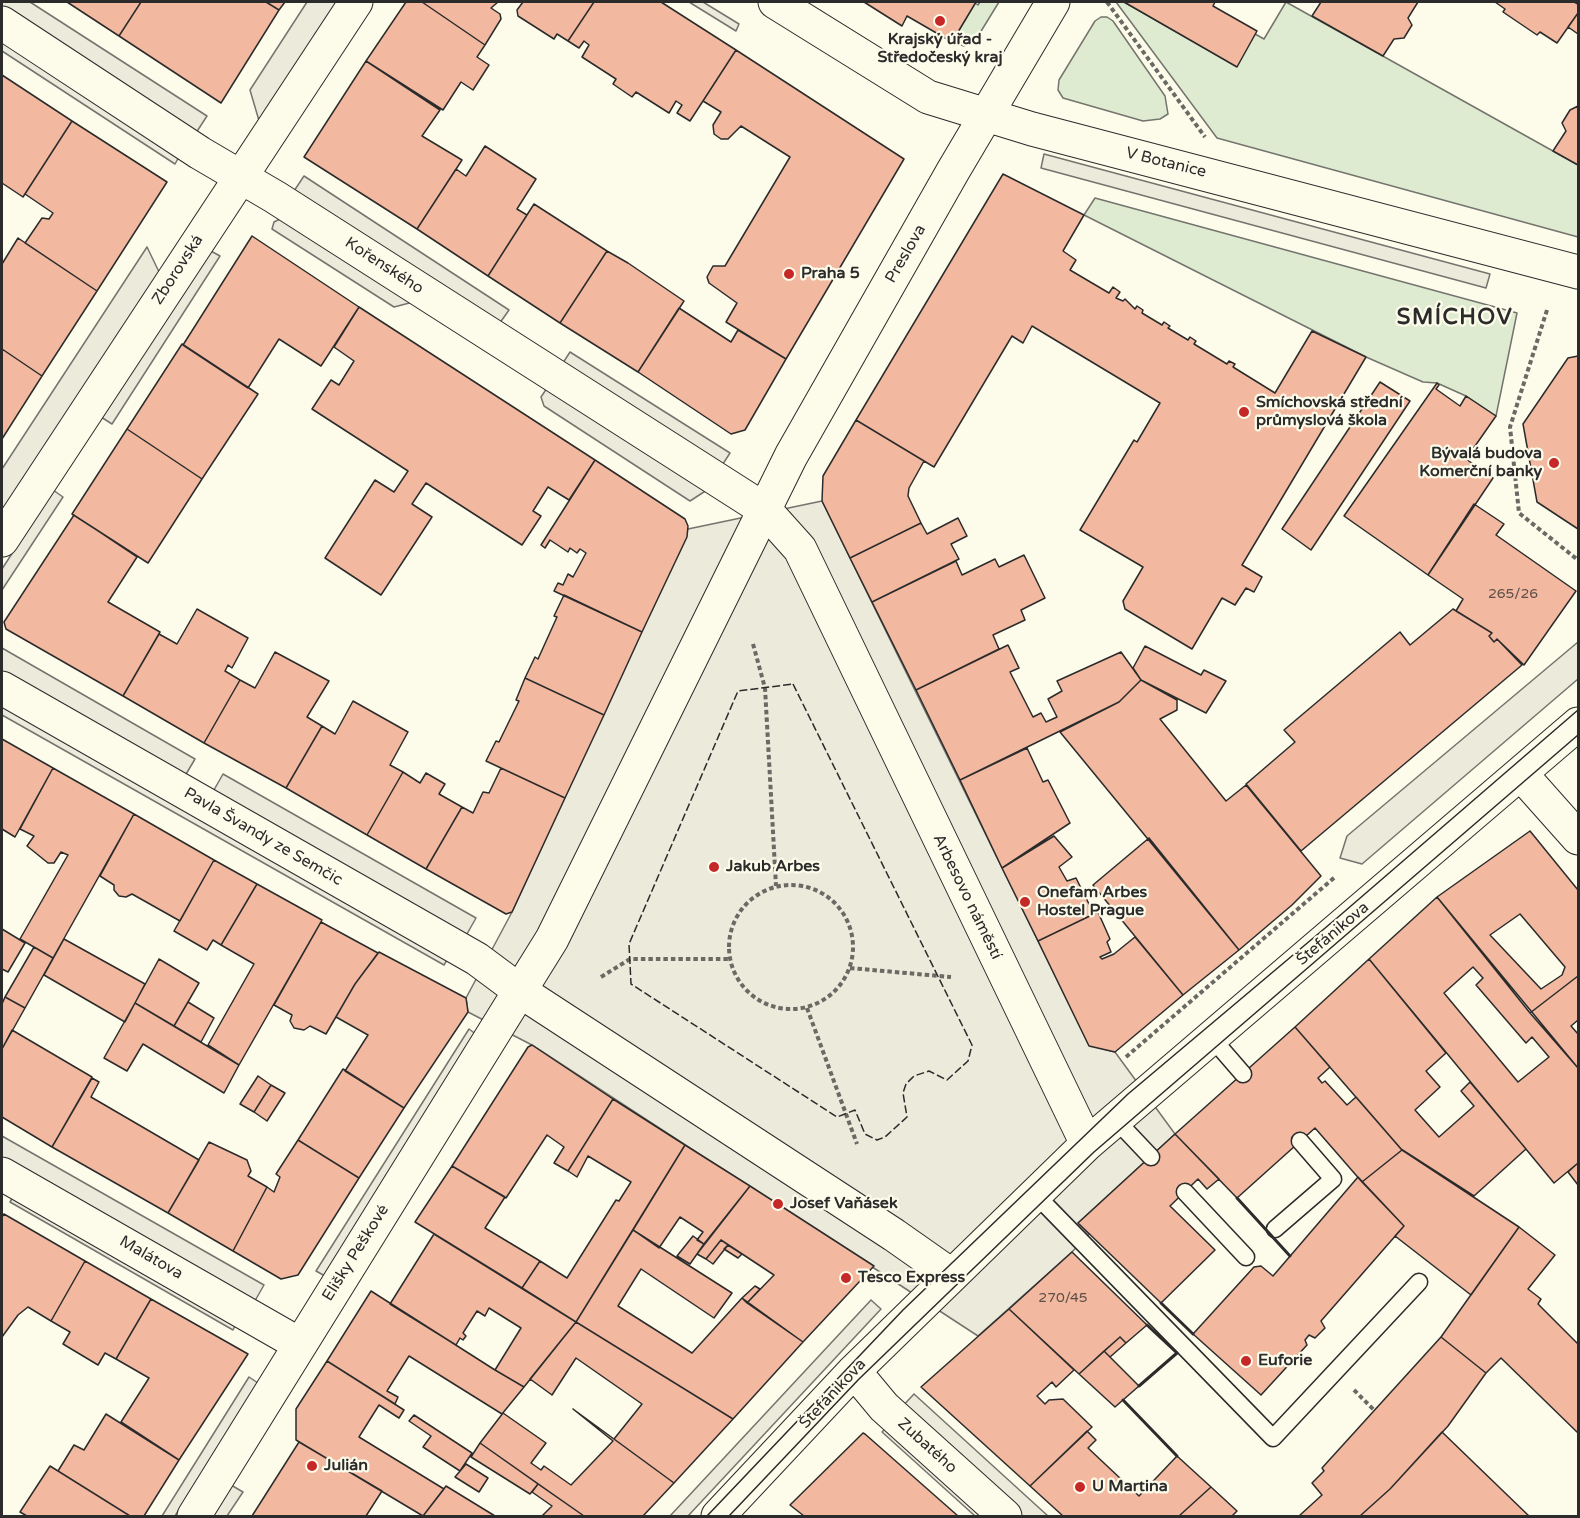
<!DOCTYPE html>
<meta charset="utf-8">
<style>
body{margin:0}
#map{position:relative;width:1580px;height:1518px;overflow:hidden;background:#fdfbea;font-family:"Varela Round",sans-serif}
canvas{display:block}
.frame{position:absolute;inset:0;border:3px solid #2b2b2b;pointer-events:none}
</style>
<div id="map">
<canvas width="1580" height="1518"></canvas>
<div class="frame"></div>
</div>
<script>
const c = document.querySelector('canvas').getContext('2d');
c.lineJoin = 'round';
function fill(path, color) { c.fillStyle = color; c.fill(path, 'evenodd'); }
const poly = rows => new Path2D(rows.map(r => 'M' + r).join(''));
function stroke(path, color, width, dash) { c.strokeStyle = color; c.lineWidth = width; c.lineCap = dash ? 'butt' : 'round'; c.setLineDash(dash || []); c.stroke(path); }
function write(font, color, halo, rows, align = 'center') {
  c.font = font + ' "Varela Round",sans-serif'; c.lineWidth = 4.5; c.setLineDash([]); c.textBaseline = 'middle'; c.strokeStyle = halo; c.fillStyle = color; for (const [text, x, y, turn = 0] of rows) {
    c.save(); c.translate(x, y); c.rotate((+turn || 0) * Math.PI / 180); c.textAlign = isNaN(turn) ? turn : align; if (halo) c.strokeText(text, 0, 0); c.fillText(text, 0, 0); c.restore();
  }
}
const green = poly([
 [980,2,999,2,975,41,964,46,952,42,975,3,978,5,980,2],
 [1116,2,1124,2,1236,66,1255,34,1264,39,1286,2,1578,165,1578,237,1217,138,1116,2],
 [1101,17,1107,17,1113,21,1165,96,1168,114,1160,119,1143,121,1063,98,1058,90,1059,80,1095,21,1101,17],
 [1095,198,1517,313,1496,416,1466,396,1437,383,1423,382,1366,357,1084,215,1095,198]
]);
fill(green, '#deebd1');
stroke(green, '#74746e', 1.5);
const parking = poly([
 [2,2,30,2,207,116,194,136,2,11,2,2],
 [307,2,339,2,260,124,250,90,307,2],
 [689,2,703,2,739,24,736,31,689,2],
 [2,38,180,155,175,164,2,51,2,38],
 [1044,154,1490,274,1486,288,1041,168,1044,154],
 [304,176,509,310,497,327,292,194,304,176],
 [290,214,421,300,394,307,272,229,274,222,290,214],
 [147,247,161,276,2,521,2,469,147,247],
 [209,250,220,256,112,424,101,417,209,250],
 [570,352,730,453,721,467,561,366,570,352],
 [549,385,710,488,690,501,544,406,541,397,549,385],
 [53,490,63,497,2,590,2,569,53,490],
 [822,501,1089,1045,1115,1052,1175,1134,1078,1223,1089,1234,1072,1252,978,1336,532,1045,468,1012,466,998,512,912,688,529,822,501],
 [1578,642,1578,679,1362,864,1340,858,1347,836,1578,642],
 [2,648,195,759,182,781,2,677,2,648],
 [2,702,450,955,444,965,2,715,2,702],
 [223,774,476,918,463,941,210,797,223,774],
 [469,1029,477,1035,325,1276,316,1271,469,1029],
 [2,1136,264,1285,252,1306,2,1163,2,1136],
 [16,1192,238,1320,233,1330,10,1202,16,1192],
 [871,1300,881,1309,688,1516,670,1516,871,1300],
 [249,1377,258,1383,175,1516,162,1516,249,1377],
 [914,1394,1048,1516,1015,1516,899,1410,914,1394],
 [890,1424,991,1516,975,1516,882,1432,890,1424],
 [231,1485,243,1492,227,1516,212,1516,231,1485]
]);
fill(parking, '#eceadb');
stroke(parking, '#74746e', 1.5);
const building = poly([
 [67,2,141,2,119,36,67,2],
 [141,2,266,2,279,10,221,103,119,36,141,2],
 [266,2,285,2,279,10,266,2],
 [406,2,422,2,485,45,477,57,489,65,473,90,461,82,443,110,366,61,406,2],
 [422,2,498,2,491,8,500,14,501,19,485,45,422,2],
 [523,2,594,2,568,41,557,34,554,39,518,16,517,10,523,2],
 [594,2,661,2,736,50,690,121,677,113,682,105,676,101,669,113,636,92,632,97,613,84,616,79,582,57,589,45,584,41,579,48,568,41,594,2],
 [864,2,976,2,952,42,907,16,902,26,864,2],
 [1124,2,1215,2,1213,6,1257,31,1237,67,1124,2],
 [1321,2,1418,2,1408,18,1412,25,1404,38,1394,39,1383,56,1312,16,1321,2],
 [1495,2,1574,2,1578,4,1578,13,1557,43,1540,32,1537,35,1503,12,1505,9,1495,2],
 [1578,13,1578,34,1568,27,1578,13],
 [736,50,904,159,786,359,726,322,737,303,709,283,707,277,713,266,725,266,790,157,741,126,728,139,721,139,714,134,713,125,721,112,703,101,736,50],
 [366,61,440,110,422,136,462,160,417,229,304,157,366,61],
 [2,75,72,121,23,197,2,183,2,75],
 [1578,106,1578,165,1553,151,1566,131,1562,123,1570,110,1578,106],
 [72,121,167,182,97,291,25,243,42,218,49,219,53,213,25,194,72,121],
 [485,146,536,179,517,209,527,215,488,276,417,229,456,169,466,176,485,146],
 [1003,174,1084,215,1063,251,1076,260,1070,270,1109,293,1113,287,1120,292,1116,298,1123,301,1125,299,1135,309,1137,306,1143,310,1142,313,1162,325,1164,322,1170,326,1168,328,1188,340,1190,337,1196,341,1194,344,1227,364,1229,361,1235,364,1233,367,1275,393,1312,331,1366,357,1242,565,1262,577,1254,592,1246,588,1235,605,1222,598,1192,649,1125,609,1123,601,1143,567,1080,530,1134,440,1137,442,1160,403,1032,326,1023,343,1012,336,934,467,856,420,1003,174],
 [534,204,607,251,560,323,488,276,534,204],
 [252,236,359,307,321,366,279,339,248,388,183,345,252,236],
 [18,238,97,291,42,376,2,349,2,264,18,238],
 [607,251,628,263,684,301,638,372,560,323,607,251],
 [359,307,595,460,569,500,548,487,533,511,541,516,522,545,426,483,412,504,432,517,381,595,325,558,375,480,394,492,408,471,312,409,331,380,339,385,354,361,334,347,359,307],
 [679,308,731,342,738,330,786,359,745,430,731,434,638,372,679,308],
 [182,344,258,394,202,479,127,429,182,344],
 [2,349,42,376,2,439,2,349],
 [1578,356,1578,529,1537,502,1523,424,1568,358,1578,356],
 [1380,382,1410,401,1311,550,1282,529,1380,382],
 [1437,383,1439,385,1436,389,1460,406,1466,396,1496,416,1466,459,1493,478,1428,575,1344,516,1437,383],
 [856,420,924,461,909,488,908,496,921,523,850,558,822,501,823,476,856,420],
 [127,429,202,479,148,563,72,514,127,429],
 [595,460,685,519,688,526,687,537,642,632,554,591,558,583,563,585,568,574,573,577,586,553,580,549,577,553,570,548,568,552,550,540,545,548,541,545,595,460],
 [1474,504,1504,524,1496,535,1576,591,1524,665,1497,639,1494,642,1489,636,1492,633,1456,611,1463,599,1428,575,1474,504],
 [74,515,137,557,108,602,160,632,123,696,6,629,4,622,74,515],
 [958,518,967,536,951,544,959,559,872,602,850,558,921,523,927,534,958,518],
 [1024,555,1045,598,1021,610,1025,620,993,635,999,649,916,690,872,602,956,561,962,575,995,559,999,567,1024,555],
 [564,595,642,632,604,715,525,678,535,657,538,659,557,617,554,616,564,595],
 [197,609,248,638,232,668,228,665,225,671,240,680,204,743,123,696,159,634,177,644,197,609],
 [1453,609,1492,633,1489,636,1494,642,1497,639,1522,665,1301,851,1246,784,1295,742,1284,730,1400,632,1410,645,1453,609],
 [1008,645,1019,668,1010,672,1033,717,1041,713,1046,722,1057,717,1048,699,1062,691,1057,681,1121,652,1141,680,1119,702,960,780,916,690,1008,645],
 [1145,646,1201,675,1204,670,1226,681,1206,713,1141,680,1133,668,1145,646],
 [275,652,329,681,307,717,322,726,286,788,204,743,240,680,255,688,275,652],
 [525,678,604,715,565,798,486,761,496,741,499,742,519,701,516,700,525,678],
 [1141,680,1177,700,1177,710,1160,719,1226,801,1246,785,1321,876,1292,905,1239,950,1060,732,1119,702,1141,680],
 [353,701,408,732,390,765,403,772,367,835,286,788,322,726,335,734,353,701],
 [2,739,53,768,15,837,2,829,2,739],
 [1027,748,1043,782,1048,780,1070,823,1002,868,960,780,1027,748],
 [53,768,134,814,53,958,20,939,68,855,61,852,54,863,48,863,27,846,34,836,20,829,53,768],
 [501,768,565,798,512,912,506,914,426,869,462,807,473,813,483,792,489,793,501,768],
 [403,772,420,783,426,773,445,784,439,794,462,807,426,869,367,835,403,772],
 [134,814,214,860,180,921,132,894,126,897,119,896,114,890,114,885,100,876,134,814],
 [1530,831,1578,890,1578,976,1530,1013,1437,897,1530,831],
 [1520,914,1565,967,1562,975,1541,989,1490,935,1520,914],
 [1054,836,1072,857,1059,867,1067,881,1076,878,1094,914,1038,941,1002,868,1054,836],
 [1149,838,1239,950,1183,995,1093,885,1149,838],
 [214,860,257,884,221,945,213,940,207,950,174,931,214,860],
 [257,884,322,920,239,1065,208,1045,254,964,221,945,257,884],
 [1437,897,1578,1068,1578,1163,1554,1183,1369,959,1437,897],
 [1473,967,1483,978,1476,985,1526,1043,1532,1037,1549,1057,1518,1082,1444,993,1473,967],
 [1098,912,1110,939,1107,942,1111,952,1100,957,1102,959,1114,954,1135,937,1183,995,1115,1052,1089,1046,1038,941,1098,912],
 [321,922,378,953,355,984,326,1034,310,1026,304,1030,294,1028,290,1021,292,1015,274,1005,321,922],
 [2,929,25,943,8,972,2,969,2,929],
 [64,939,145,984,125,1022,44,975,64,939],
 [34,947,53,958,25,1008,5,997,34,947],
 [379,952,466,998,468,1012,404,1108,345,1071,368,1035,336,1017,355,984,379,952],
 [159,959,199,983,174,1026,135,1003,159,959],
 [1369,959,1446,1053,1426,1071,1440,1087,1415,1110,1439,1137,1474,1106,1461,1091,1470,1082,1526,1149,1474,1196,1401,1149,1295,1027,1369,959],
 [1578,976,1578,1020,1571,1026,1578,1034,1578,1068,1530,1013,1578,976],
 [5,997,25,1008,2,1049,2,1004,5,997],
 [188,1002,214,1018,201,1042,174,1026,188,1002],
 [135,1003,239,1065,224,1093,143,1044,127,1071,104,1058,135,1003],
 [1295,1027,1330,1067,1318,1078,1322,1083,1325,1081,1347,1105,1356,1097,1402,1150,1362,1182,1315,1128,1237,1198,1175,1134,1295,1027],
 [12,1030,92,1077,52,1147,2,1117,2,1049,12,1030],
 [532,1045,613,1099,568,1171,554,1163,564,1147,547,1135,506,1198,452,1166,528,1047,532,1045],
 [343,1069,404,1108,359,1178,298,1140,343,1069],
 [258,1076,271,1085,254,1112,240,1104,258,1076],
 [92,1078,99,1082,91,1097,199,1160,168,1213,52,1147,92,1078],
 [271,1085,285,1093,267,1121,254,1112,271,1085],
 [613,1099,685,1145,576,1322,522,1288,540,1261,567,1278,616,1200,619,1201,631,1182,588,1156,577,1177,568,1171,613,1099],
 [1175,1134,1219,1179,1207,1189,1198,1179,1170,1206,1215,1250,1161,1303,1078,1223,1175,1134],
 [298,1140,359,1178,298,1275,281,1279,233,1251,267,1187,274,1192,280,1177,276,1174,298,1140],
 [209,1142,247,1160,251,1171,248,1176,267,1187,233,1251,168,1213,209,1142],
 [685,1145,750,1186,704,1244,697,1240,703,1232,680,1217,659,1248,633,1230,685,1145],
 [1402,1150,1519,1227,1471,1295,1395,1236,1404,1226,1362,1182,1402,1150],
 [1578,1163,1578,1185,1568,1172,1578,1163],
 [452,1166,505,1197,485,1228,540,1261,522,1288,415,1222,452,1166],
 [1358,1177,1404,1226,1321,1321,1325,1328,1315,1338,1309,1335,1305,1340,1307,1345,1261,1395,1193,1334,1254,1267,1261,1266,1273,1276,1358,1177],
 [750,1186,874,1266,803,1342,747,1303,774,1275,721,1240,706,1259,697,1254,750,1186],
 [4,1214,85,1261,51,1321,28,1307,18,1315,2,1337,2,1217,4,1214],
 [1519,1227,1555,1255,1528,1289,1541,1299,1538,1304,1578,1344,1578,1433,1501,1358,1486,1373,1441,1337,1519,1227],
 [633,1230,732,1293,714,1318,641,1269,618,1306,692,1353,742,1298,803,1342,733,1419,576,1322,633,1230],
 [434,1234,576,1322,524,1387,495,1370,521,1328,489,1308,485,1316,477,1311,463,1333,466,1336,463,1340,460,1338,456,1345,390,1304,434,1234],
 [693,1236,704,1244,690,1264,677,1256,693,1236],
 [721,1240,728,1245,713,1264,706,1259,721,1240],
 [728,1245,742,1254,738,1258,724,1249,728,1245],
 [1072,1252,1147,1325,1126,1343,1120,1337,1079,1374,1009,1309,1072,1252],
 [85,1261,151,1299,116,1359,105,1353,98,1365,63,1344,70,1332,51,1321,85,1261],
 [755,1286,760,1289,747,1303,742,1298,755,1286],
 [371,1291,495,1370,524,1387,502,1414,409,1356,387,1391,398,1397,395,1404,327,1361,371,1291],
 [151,1299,248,1354,179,1460,121,1422,149,1378,116,1359,151,1299],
 [1009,1309,1074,1370,1056,1387,1052,1382,1037,1396,1045,1404,1049,1400,1063,1399,1092,1427,1030,1486,921,1387,1009,1309],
 [576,1322,733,1419,674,1483,614,1439,642,1404,576,1358,552,1395,530,1379,576,1322],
 [1120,1337,1126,1343,1110,1357,1104,1351,1120,1337],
 [1441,1337,1486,1373,1448,1426,1390,1489,1360,1516,1299,1516,1322,1495,1312,1483,1324,1471,1322,1468,1441,1337],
 [1104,1351,1139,1386,1115,1407,1079,1374,1104,1351],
 [327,1361,404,1410,399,1418,379,1405,359,1437,444,1489,423,1516,296,1440,296,1409,327,1361],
 [573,1409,674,1483,643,1516,584,1516,480,1443,503,1413,546,1443,531,1463,541,1470,544,1466,571,1485,613,1441,573,1409],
 [106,1414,179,1460,144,1516,130,1516,58,1471,74,1445,84,1450,106,1414],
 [414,1415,472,1453,460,1471,423,1447,431,1436,409,1421,414,1415],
 [1087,1431,1096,1440,1088,1448,1139,1496,1177,1456,1211,1487,1179,1516,1063,1516,1030,1486,1087,1431],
 [1442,1432,1529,1516,1360,1516,1390,1489,1442,1432],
 [863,1433,865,1434,958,1516,804,1516,790,1505,863,1433],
 [299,1442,382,1491,366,1516,252,1516,299,1442],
 [480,1443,538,1484,530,1494,471,1457,480,1443],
 [466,1464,488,1478,479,1492,455,1477,466,1464],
 [50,1466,130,1516,27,1516,20,1512,50,1466],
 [538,1484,584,1516,542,1516,552,1506,532,1492,538,1484],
 [446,1486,495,1516,423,1516,446,1486],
 [1211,1487,1237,1511,1232,1516,1179,1516,1211,1487]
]);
fill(building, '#f2b8a0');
stroke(building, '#2b2b2b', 1.5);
const service = poly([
 [1211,1037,1243,1074],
 [1115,1119,1151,1157],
 [1185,1192,1246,1257],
 [1035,1194,1273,1438,1419,1282],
 [1275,1229,1333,1179,1300,1141]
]);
const minor = poly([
 [2,23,200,153,275,197,765,510,800,549,1087,1144],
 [2,540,356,2],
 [2,688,477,959,520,991,894,1235,951,1275],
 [1521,774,1578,838],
 [2,1174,299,1344],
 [854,1371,884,1407,1005,1516],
 [718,1516,854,1371,1087,1144,1578,724]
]);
const tertiary = poly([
 [194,1516,552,939,791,456,953,171,1053,2]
]);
const secondary = poly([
 [775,2,928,97,1032,129,1578,272]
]);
stroke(service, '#2b2b2b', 19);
stroke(minor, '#2b2b2b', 35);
stroke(tertiary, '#2b2b2b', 35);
stroke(secondary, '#2b2b2b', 35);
stroke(poly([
 [1107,2,1205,137],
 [1547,310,1510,427,1519,513,1578,560],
 [753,644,765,688,776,886],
 '729 947a62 62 0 1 1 124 0a62 62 0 1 1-124 0Z',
 [850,968,951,977],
 [601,977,630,959,729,959],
 [807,1008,857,1144],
 [1126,1057,1335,877],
 [1354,1390,1375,1411]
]), '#6a6964', 4, [4.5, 3]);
stroke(service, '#fdfbea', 16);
stroke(minor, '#fdfbea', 33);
stroke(tertiary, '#fdfbea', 33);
stroke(secondary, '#fdfbea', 33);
stroke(poly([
 [707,1516,903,1310,1128,1094,1337,918,1578,710],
 [729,1516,859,1379,1094,1152,1578,735]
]), '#2b2b2b', 1.5);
stroke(poly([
 [793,684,972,1045,968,1061,947,1080,929,1071,914,1076,906,1084,903,1093,907,1117,885,1137,877,1140,865,1134,855,1110,837,1117,631,984,629,944,738,691,793,684]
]), '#2b2b2b', 1.5, [8, 3]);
stroke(poly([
 [1237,1198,1290,1256],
 [1161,1303,1193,1334],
 [1139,1386,1177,1353,1147,1325],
 [1123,1400,1177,1456]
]), '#2b2b2b', 3);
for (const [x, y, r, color] of [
 [940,21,6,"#c62828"],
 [789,274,6,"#c62828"],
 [1244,412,6,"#c62828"],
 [1554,463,6,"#c62828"],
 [714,867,6,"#c62828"],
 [1025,902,6,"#c62828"],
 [778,1204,6,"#c62828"],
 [846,1278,6,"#c62828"],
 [1246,1361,6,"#c62828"],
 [312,1466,6,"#c62828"],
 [1080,1487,6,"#c62828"]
]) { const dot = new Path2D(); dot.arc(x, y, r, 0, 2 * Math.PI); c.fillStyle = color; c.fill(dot); stroke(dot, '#fdfbea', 2); }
write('14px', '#5d4e48', null, [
 ["265/26",1513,594],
 ["270/45",1063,1298]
]);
write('bold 16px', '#2b2b2b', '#fdfbea', [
 ["Krajský úřad -",940,40,"center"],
 ["Středočeský kraj",940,58,"center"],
 ["Praha 5",801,274],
 ["Smíchovská střední",1256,403],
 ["průmyslová škola",1256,421],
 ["Bývalá budova",1542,454,"right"],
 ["Komerční banky",1542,472,"right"],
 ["Jakub Arbes",726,867],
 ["Onefam Arbes",1037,893],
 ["Hostel Prague",1037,911],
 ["Josef Vaňásek",790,1204],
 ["Tesco Express",858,1278],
 ["Euforie",1258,1361],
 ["Julián",324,1466],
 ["U Martina",1092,1487]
], 'left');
write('16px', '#2b2b2b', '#fdfbea', [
 ["V Botanice",1166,163,14],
 ["Preslova",906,254,-60],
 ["Kořenského",384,266,33],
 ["Zborovská",178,270,-57],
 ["Pavla Švandy ze Semčic",263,837,30],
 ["Arbesovo náměstí",967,897,64],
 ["Štefánikova",1333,934,-40],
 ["Elišky Peškové",356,1253,-58],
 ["Malátova",151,1258,30],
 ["Štefánikova",833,1394,-47],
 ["Zubatého",927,1446,42]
]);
c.letterSpacing = '1.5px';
write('bold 22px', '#2b2b2b', '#fdfbea', [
 ["SMÍCHOV",1455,318]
]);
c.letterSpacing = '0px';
</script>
